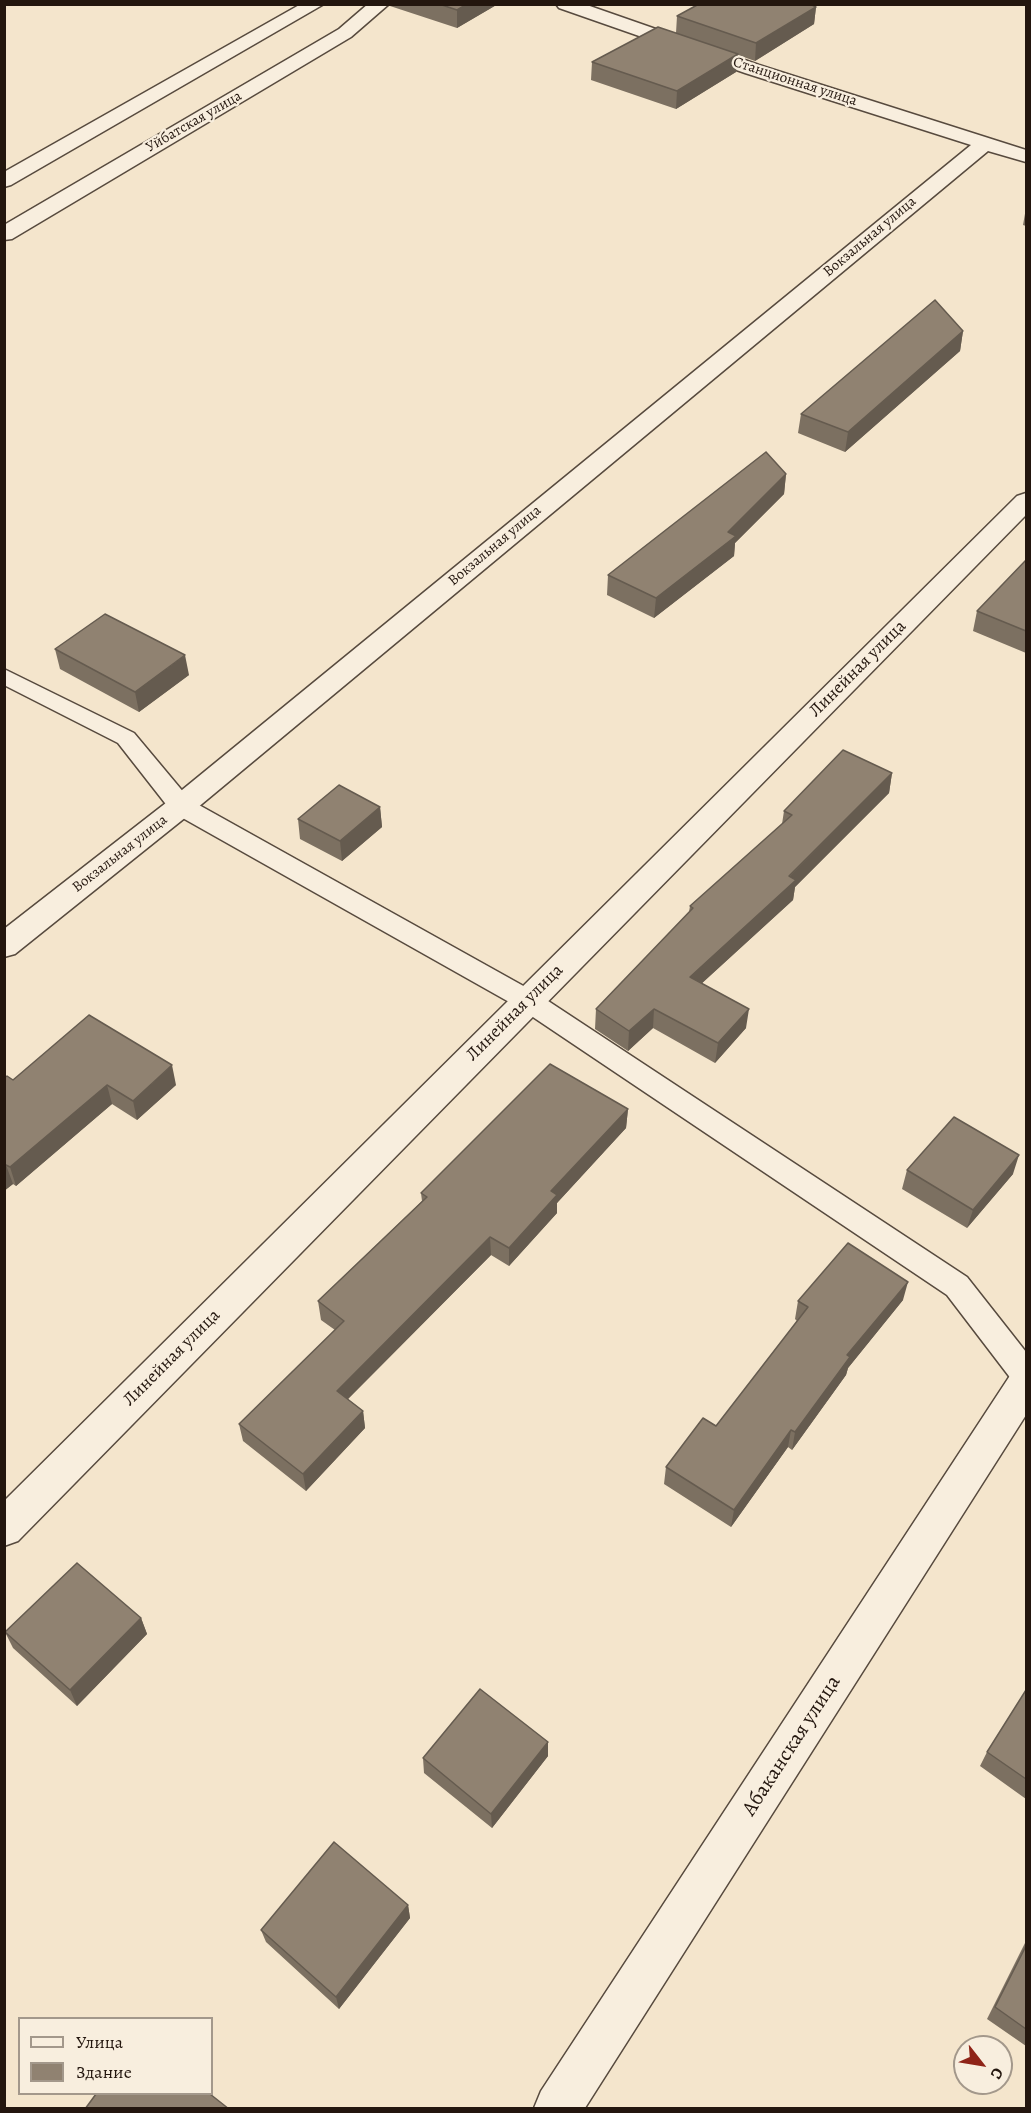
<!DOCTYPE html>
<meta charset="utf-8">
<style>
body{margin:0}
#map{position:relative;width:1031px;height:2113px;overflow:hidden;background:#f4e5cc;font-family:Alegreya,serif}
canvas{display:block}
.frame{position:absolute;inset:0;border:6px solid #23160e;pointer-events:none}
.legend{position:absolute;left:18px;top:2017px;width:195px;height:78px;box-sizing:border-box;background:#f8eede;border:2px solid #a3988b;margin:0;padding:8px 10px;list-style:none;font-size:18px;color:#23160e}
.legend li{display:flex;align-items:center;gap:12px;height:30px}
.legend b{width:30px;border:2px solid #a3988b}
.north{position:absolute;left:953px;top:2035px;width:60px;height:60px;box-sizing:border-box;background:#f8eede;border:2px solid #a3988b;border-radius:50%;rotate:121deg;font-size:16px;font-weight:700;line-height:24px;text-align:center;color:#23160e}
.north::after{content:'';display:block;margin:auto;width:21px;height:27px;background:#8f2418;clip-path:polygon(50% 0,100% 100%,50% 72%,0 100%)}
</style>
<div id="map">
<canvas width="1031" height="2113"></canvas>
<div class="frame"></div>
<ul class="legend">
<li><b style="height:8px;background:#f8eede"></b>Улица</li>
<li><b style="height:16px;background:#908271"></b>Здание</li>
</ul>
<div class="north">С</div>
</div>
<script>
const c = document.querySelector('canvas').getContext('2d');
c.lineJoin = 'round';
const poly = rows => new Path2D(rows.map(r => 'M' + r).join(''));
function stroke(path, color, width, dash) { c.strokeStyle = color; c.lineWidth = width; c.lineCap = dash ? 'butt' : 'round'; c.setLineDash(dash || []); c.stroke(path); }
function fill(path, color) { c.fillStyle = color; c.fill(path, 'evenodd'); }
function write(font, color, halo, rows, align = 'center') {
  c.font = font + ' Alegreya,serif'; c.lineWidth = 4.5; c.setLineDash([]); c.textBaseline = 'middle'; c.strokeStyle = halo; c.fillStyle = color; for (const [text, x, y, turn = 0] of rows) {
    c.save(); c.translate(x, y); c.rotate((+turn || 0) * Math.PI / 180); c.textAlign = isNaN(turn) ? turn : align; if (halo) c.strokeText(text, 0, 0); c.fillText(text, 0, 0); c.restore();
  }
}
const lane = poly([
 [4,669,134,733,190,800,536,993,967,1277,1026,1352,1026,1388,1015,1384,947,1295,518,1007,172,812,118,743,4,685,4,669]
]);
const street = poly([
 [301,4,324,4,11,185,4,187,4,172,301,4],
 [368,4,389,4,351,37,12,239,4,240,4,225,339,29,368,4],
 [556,4,584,4,759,65,1026,150,1026,162,988,151,191,813,15,954,4,957,4,929,171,799,971,145,745,73,559,8,556,4],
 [1026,493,1026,515,18,1541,4,1546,4,1501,1017,496,1026,493],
 [1026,1367,1026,1415,585,2108,534,2108,541,2091,1013,1371,1026,1367]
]);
stroke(lane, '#574a3e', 3);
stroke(street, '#574a3e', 3);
fill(lane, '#f8eede');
fill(street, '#f8eede');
fill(poly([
 [390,4,498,4,457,28,390,6],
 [816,7,814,24,755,61,738,55,736,72,676,109,591,80,592,62,676,33,677,16],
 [1026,208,1026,226,1023,225],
 [963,331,960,351,845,452,798,433,801,414],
 [786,474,784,494,735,543,734,556,654,618,607,595,608,575],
 [1026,560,1026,653,973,631,977,611],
 [55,649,189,675,139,712,60,669],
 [892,773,889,793,795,887,793,900,702,983,746,1028,715,1063,653,1028,628,1051,595,1029,596,1009,689,912,690,906,782,824,784,811],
 [380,807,382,827,342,861,300,839,298,819],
 [13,1080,176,1085,137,1120,112,1104,16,1186,13,1184,4,1191],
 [628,1109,626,1128,557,1203,557,1213,509,1266,491,1255,348,1399,363,1411,365,1428,306,1491,243,1441,239,1424,335,1330,321,1320,318,1301,422,1201,421,1193],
 [907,1170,1013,1174,967,1228,902,1189],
 [903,1300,848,1368,846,1375,792,1450,788,1447,731,1527,664,1484,666,1467,716,1426,797,1321,795,1319,798,1301],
 [141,1618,147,1634,77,1706,13,1648,5,1632],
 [1026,1690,1026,1799,980,1766,987,1752],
 [548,1742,548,1756,492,1828,424,1773,423,1758],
 [408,1905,410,1918,339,2009,266,1942,261,1930],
 [1026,1941,1026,2046,987,2019]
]), '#7c7061');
fill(poly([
 [467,4,498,4,457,28,457,10],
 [816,7,814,24,755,61,756,43],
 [738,54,736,72,676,109,677,91],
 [963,331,960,351,845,452,848,432],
 [786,474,784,494,735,543,734,556,654,618,656,598,728,532],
 [185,655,189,675,139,712,135,692],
 [892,773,889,793,795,887,793,900,688,996,690,977],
 [380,807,382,827,342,861,340,841],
 [654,1009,653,1028,628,1051,629,1031],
 [749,1009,746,1028,715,1063,718,1043],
 [172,1065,176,1085,137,1120,133,1101],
 [107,1085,112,1104,16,1186,10,1167],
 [628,1109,626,1128,557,1203,557,1213,509,1266,509,1248,551,1191],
 [1019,1155,1013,1174,967,1228,973,1210],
 [6,1165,13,1184,4,1191,4,1166],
 [490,1237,491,1255,339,1408,337,1391],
 [908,1282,903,1300,848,1368,846,1375,792,1450,795,1432,847,1355],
 [363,1411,365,1428,306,1491,303,1474],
 [791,1430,788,1447,731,1527,734,1510],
 [141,1618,147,1634,77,1706,70,1690],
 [548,1742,548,1756,492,1828,491,1814],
 [408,1905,410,1918,339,2009,336,1997]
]), '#655b4f');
const building = poly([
 [439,4,467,4,457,10,439,4],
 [699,4,810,4,816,7,756,43,677,16,699,4],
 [658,27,738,54,677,91,592,62,658,27],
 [935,300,963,331,848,432,801,414,935,300],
 [766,452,786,474,728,532,736,536,656,598,608,575,766,452],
 [1026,560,1026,631,977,611,1026,560],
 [105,614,185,655,135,692,55,649,105,614],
 [843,750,892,773,789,876,796,880,690,977,749,1009,718,1043,654,1009,629,1031,596,1009,693,908,690,906,792,815,784,811,843,750],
 [339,785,380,807,340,841,298,819,339,785],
 [89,1015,172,1065,133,1101,107,1085,10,1167,6,1165,4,1166,4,1078,7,1076,13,1080,89,1015],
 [550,1064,628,1109,551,1191,557,1195,509,1248,490,1237,337,1391,363,1411,303,1474,239,1424,344,1321,318,1301,427,1197,421,1193,550,1064],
 [954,1117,1019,1155,973,1210,907,1170,954,1117],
 [848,1243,908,1282,847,1355,850,1357,795,1432,791,1430,734,1510,666,1467,703,1418,716,1426,808,1307,798,1301,848,1243],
 [77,1563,141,1618,70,1690,5,1632,77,1563],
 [480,1689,548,1742,491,1814,423,1758,480,1689],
 [1026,1690,1026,1779,987,1752,1026,1690],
 [334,1842,408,1905,336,1997,261,1930,334,1842],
 [1026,1946,1026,2029,995,2007,1026,1946],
 [96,2094,210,2094,229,2109,85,2109,96,2094]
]);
fill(building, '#908271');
stroke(building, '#655b4f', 1.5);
write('15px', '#23160e', '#f8eede', [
 ["Станционная улица",795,82,18],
 ["Уйбатская улица",194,122,-30],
 ["Вокзальная улица",870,237,-40],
 ["Вокзальная улица",495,546,-40],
 ["Вокзальная улица",120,854,-38]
]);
write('18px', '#23160e', '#f8eede', [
 ["Линейная улица",858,669,-45],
 ["Линейная улица",515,1013,-45],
 ["Линейная улица",172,1358,-45]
]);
write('21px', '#23160e', '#f8eede', [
 ["Абаканская улица",792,1746,-57]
]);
</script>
